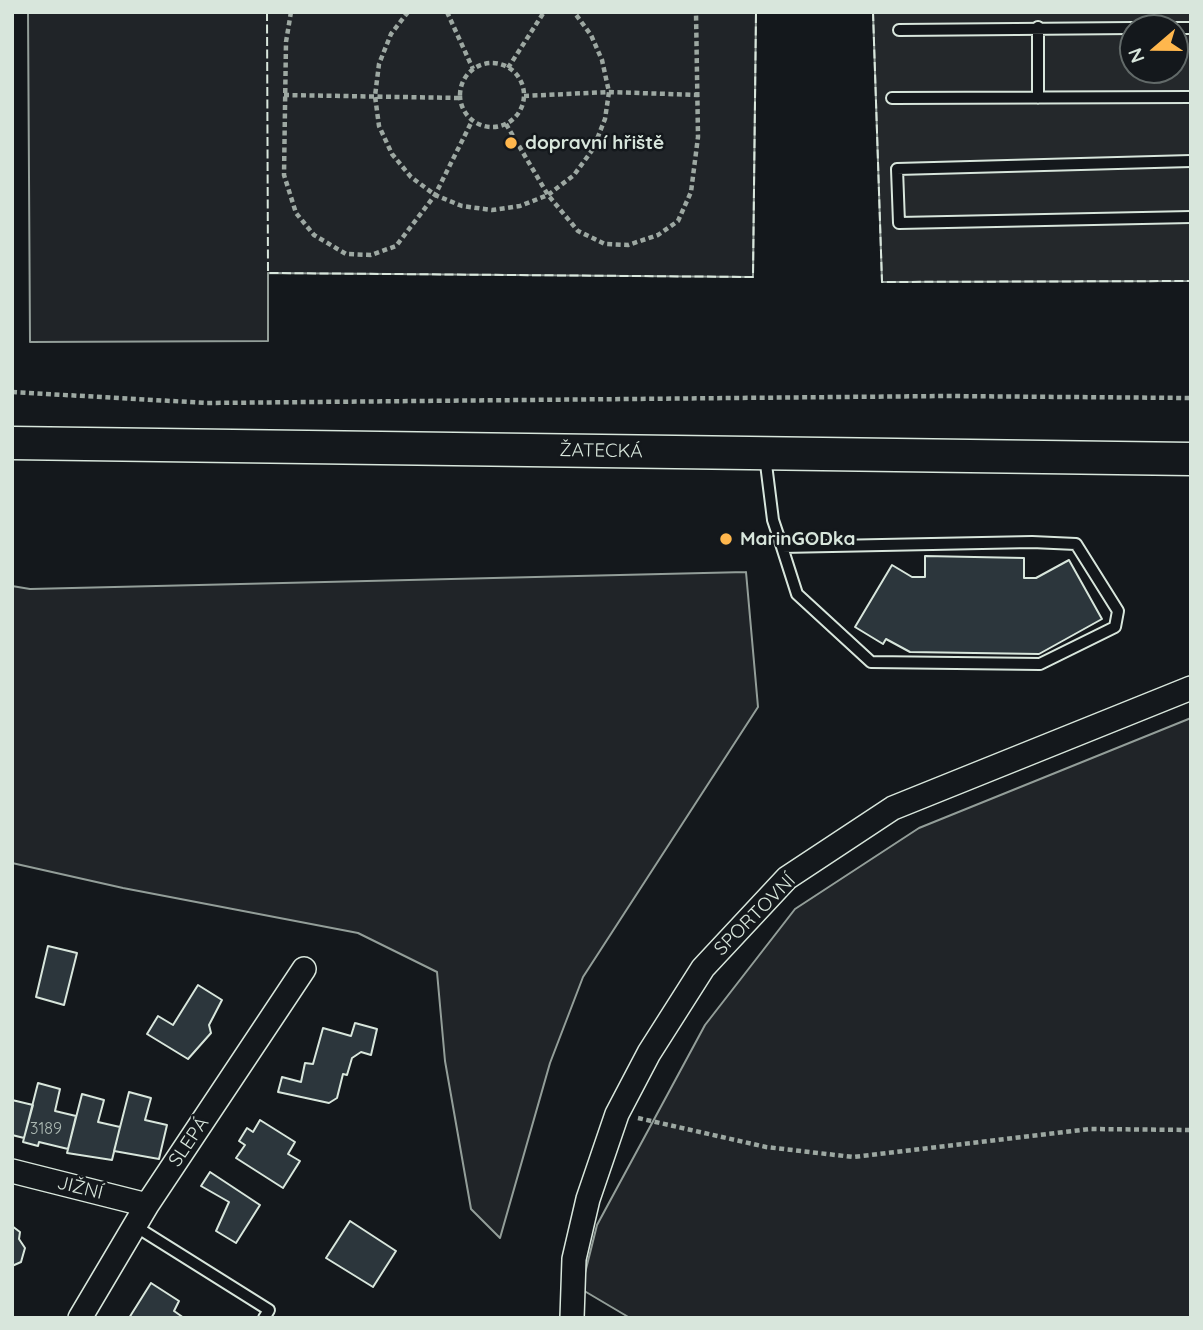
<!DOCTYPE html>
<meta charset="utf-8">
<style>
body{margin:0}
#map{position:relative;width:1203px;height:1330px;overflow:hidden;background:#14181c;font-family:Quicksand,sans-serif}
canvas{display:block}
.frame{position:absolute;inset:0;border:14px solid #d8e6dc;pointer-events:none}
.north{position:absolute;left:1119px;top:14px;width:70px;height:70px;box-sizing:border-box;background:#14181c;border:2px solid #626a69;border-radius:50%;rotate:250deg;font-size:19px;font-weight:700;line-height:28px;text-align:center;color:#d8e6dc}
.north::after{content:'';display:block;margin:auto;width:24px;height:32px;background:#ffb74d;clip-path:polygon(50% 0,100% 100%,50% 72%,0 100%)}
</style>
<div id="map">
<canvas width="1203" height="1330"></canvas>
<div class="frame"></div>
<div class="north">N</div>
</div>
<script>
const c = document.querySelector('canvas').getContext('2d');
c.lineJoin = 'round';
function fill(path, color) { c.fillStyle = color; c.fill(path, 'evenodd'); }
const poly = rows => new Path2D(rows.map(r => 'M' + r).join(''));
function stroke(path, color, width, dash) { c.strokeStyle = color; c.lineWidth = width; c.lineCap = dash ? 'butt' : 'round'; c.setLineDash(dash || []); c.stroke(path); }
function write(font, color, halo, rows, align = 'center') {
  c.font = font + ' Quicksand,sans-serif'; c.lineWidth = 5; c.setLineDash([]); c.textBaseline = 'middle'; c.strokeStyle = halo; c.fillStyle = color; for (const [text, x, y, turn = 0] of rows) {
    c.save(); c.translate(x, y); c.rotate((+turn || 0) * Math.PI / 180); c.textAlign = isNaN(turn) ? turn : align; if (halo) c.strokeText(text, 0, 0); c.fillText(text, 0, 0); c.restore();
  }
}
const green = poly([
 [28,12,756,12,753,277,268,273,268,341,30,342,28,12],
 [746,572,758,707,583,977,550,1063,500,1238,471,1209,445,1061,437,972,358,933,123,888,12,863,12,586,30,589,746,572],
 [1191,718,1191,1318,630,1318,581,1289,597,1225,705,1025,795,909,919,828,1191,718]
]);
fill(green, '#202428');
stroke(green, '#939e99', 2);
const parking = poly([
 [873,12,1191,12,1191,281,882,282,873,12],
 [1133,28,1175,28,1175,70,1133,70,1133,28]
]);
fill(parking, '#24282b');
stroke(parking, '#939e99', 2);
const building = poly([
 [925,556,1024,558,1024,578,1036,578,1069,560,1102,619,1039,654,910,652,886,639,883,644,855,627,892,565,912,577,925,577,925,556],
 [48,946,77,953,64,1005,36,997,48,946],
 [198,985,222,1000,209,1025,211,1033,188,1059,147,1034,158,1016,173,1025,198,985],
 [355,1023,377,1029,371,1055,361,1052,352,1058,347,1075,343,1074,337,1098,329,1103,278,1092,282,1077,301,1082,305,1063,313,1064,323,1028,351,1036,355,1023],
 [38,1083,60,1089,55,1111,76,1116,68,1149,39,1142,38,1146,23,1142,38,1083],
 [129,1092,151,1098,145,1120,167,1125,159,1159,114,1151,129,1092],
 [82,1094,104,1100,98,1122,120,1127,112,1160,67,1153,82,1094],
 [12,1100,33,1105,24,1138,12,1135,12,1100],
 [260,1120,295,1142,288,1154,300,1161,283,1188,236,1158,245,1145,239,1141,247,1128,253,1132,260,1120],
 [210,1172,260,1205,236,1243,216,1231,229,1202,201,1186,210,1172],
 [350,1221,396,1251,373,1287,326,1258,350,1221],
 [12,1226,20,1232,19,1239,25,1248,21,1262,12,1266,12,1226],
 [151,1283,179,1301,174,1311,184,1318,129,1318,151,1283]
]);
fill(building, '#2c363c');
stroke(building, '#d8e6dc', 2);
const lane = poly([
 [1038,27,1038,98],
 [1175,28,1191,28],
 [899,30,1133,28],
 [892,98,1191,97],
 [1191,161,897,169,899,223,1191,217],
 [765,456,773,520,782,547,1032,542,1076,544,1118,611,1115,627,1040,664,871,662,797,594,782,547],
 [135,1226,269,1310,264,1318]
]);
const street = poly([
 [12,1171,147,1205],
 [80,1318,147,1205,304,969],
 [572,1318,574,1259,588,1199,617,1114,649,1053,703,968,787,878,893,808,1191,688]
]);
const secondary = poly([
 [12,443,1191,459]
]);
stroke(lane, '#d8e6dc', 14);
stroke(street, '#d8e6dc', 26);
stroke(secondary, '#d8e6dc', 35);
stroke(poly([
 [291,12,286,42,284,175,296,213,314,235,346,254,371,255,396,246,435,195,472,121],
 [408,12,391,34,379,64,375,96,379,126,392,154,411,177,435,195,462,206,492,210,520,206,548,195,574,175,593,149,605,119,609,92,602,60,591,35,574,12],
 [447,12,473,69],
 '460 95a32 32 0 1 1 64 0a32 32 0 1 1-64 0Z',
 [508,68,544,12],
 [284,95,460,98],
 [524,96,609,92,699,95],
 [506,124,548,195,578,231,605,244,628,245,658,235,678,221,691,192,698,137,696,12],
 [12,392,207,403,945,396,1191,398],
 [638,1118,766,1147,853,1157,1090,1129,1191,1130]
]), '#9da8a2', 4.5, [5, 3.5]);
stroke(lane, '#14181c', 10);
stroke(street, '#14181c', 23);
stroke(secondary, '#14181c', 32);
stroke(poly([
 [267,12,268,273,753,277,756,12],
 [873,12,882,282,1191,281]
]), '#d8e6dc', 2, [9, 3.5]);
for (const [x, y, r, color] of [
 [511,143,7,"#ffb74d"],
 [726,539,7,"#ffb74d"]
]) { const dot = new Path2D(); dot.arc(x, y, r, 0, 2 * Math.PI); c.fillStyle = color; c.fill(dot); stroke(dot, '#14181c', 2.5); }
write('16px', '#adbab4', null, [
 ["3189",46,1129]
]);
write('bold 19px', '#d8e6dc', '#14181c', [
 ["dopravní hřiště",525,143],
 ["MarinGODka",740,539]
], 'left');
write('19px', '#d8e6dc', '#14181c', [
 ["ŽATECKÁ",601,451,1],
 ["SPORTOVNÍ",755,915,-45],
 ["SLEPÁ",189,1142,-56],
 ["JIŽNÍ",80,1188,14]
]);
</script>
